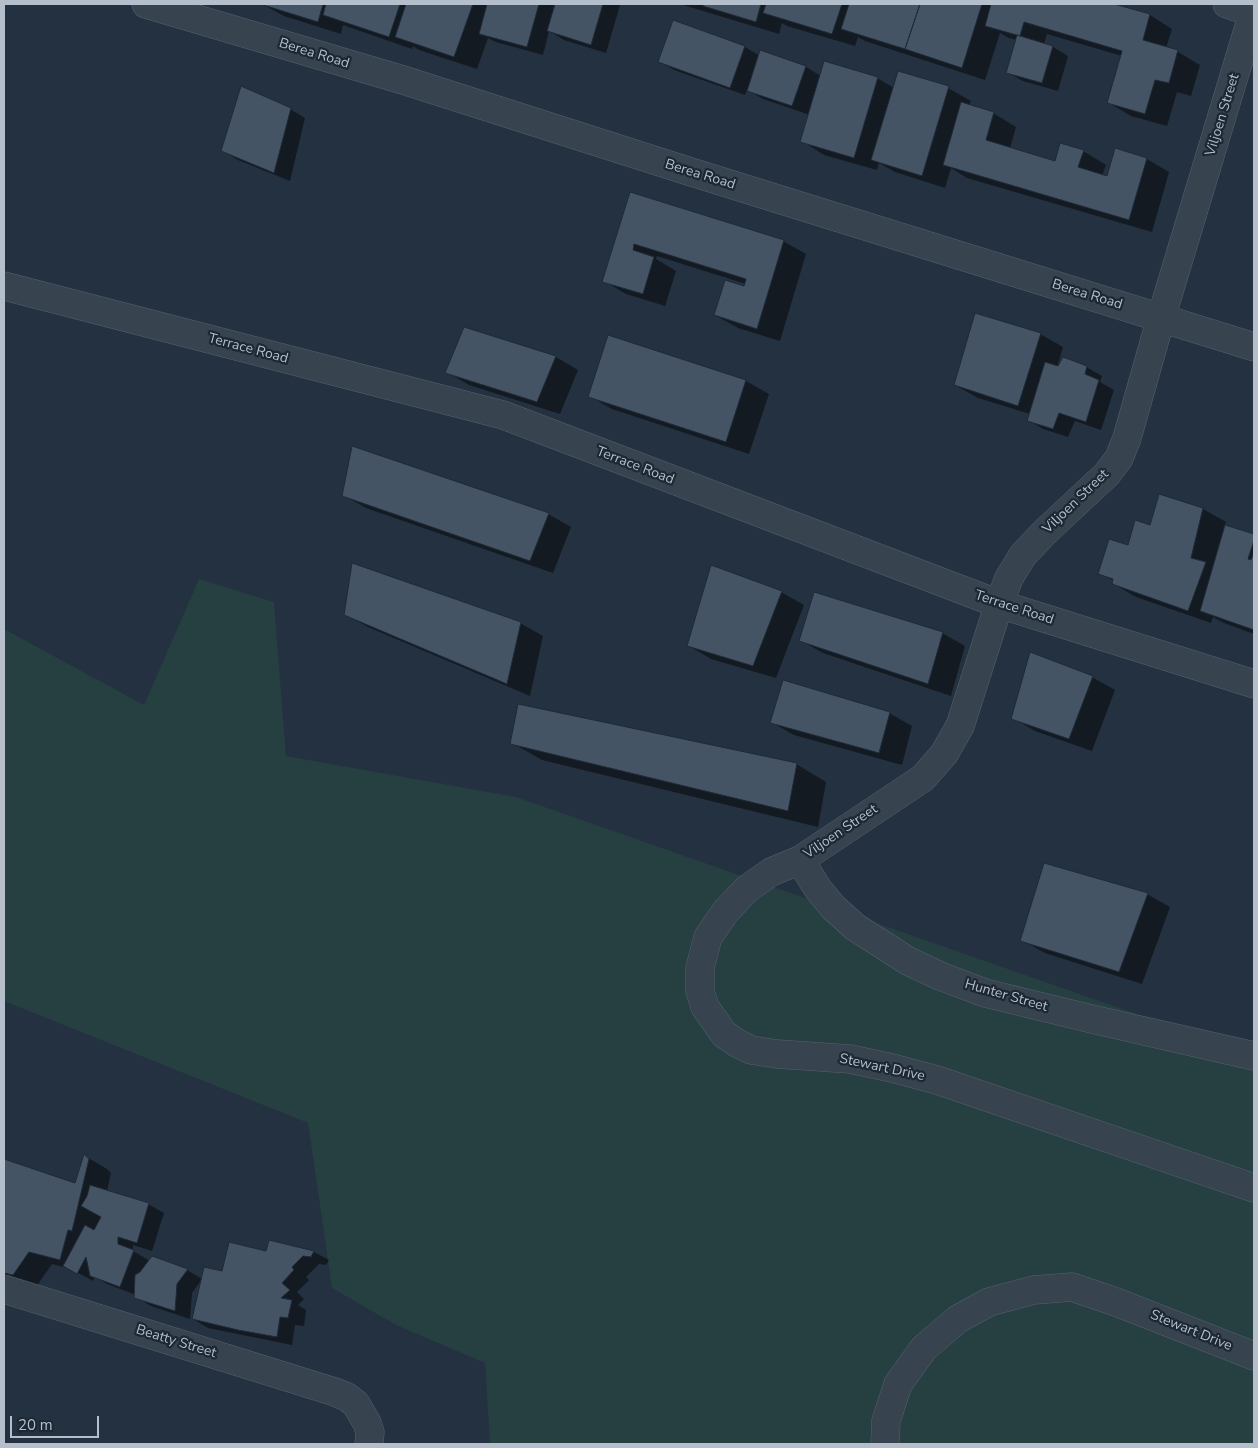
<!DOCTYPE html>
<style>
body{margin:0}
#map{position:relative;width:1258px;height:1448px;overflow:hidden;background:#243140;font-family:"Nunito Sans",sans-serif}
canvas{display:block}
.frame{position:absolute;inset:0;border:5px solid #b5becb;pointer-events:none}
.scale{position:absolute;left:10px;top:1416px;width:89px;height:22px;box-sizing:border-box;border:2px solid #b5becb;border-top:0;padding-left:6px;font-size:15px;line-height:18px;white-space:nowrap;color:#b5becb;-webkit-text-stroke:4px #1d2835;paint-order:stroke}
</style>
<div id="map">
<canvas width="1258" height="1448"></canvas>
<div class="frame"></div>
<div class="scale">20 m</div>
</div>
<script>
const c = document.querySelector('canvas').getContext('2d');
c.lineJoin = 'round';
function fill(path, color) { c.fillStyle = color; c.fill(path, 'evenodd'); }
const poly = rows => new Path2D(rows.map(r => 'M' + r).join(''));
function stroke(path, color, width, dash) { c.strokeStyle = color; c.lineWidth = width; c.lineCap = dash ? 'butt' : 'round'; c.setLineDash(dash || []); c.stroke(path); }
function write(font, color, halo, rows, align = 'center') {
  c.font = font + ' "Nunito Sans",sans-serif'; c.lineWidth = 4.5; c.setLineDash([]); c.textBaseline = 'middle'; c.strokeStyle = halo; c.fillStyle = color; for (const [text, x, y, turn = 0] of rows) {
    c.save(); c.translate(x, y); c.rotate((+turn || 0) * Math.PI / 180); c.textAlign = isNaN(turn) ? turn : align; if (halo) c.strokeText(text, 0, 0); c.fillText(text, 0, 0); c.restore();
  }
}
fill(poly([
 [199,579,274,602,286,756,516,797,1254,1055,1254,1444,490,1444,485,1363,396,1325,332,1288,308,1123,4,1001,4,629,144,705]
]), '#263f41');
fill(poly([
 [262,4,618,4,620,5,606,53,564,40,549,31,543,55,496,42,488,38,477,69,419,50,413,46,412,49,343,25,341,34,284,16],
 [680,4,1110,4,1150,15,1172,29,1166,48,1178,52,1200,65,1191,96,1177,92,1167,126,1131,116,1109,103,1122,56,1047,34,1044,44,1053,47,1068,56,1058,91,1023,81,1007,72,1017,40,1009,38,1000,33,985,80,865,41,858,37,855,46,787,26,782,23,779,34],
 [674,22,745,47,760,56,761,52,806,67,821,76,877,78,894,88,948,88,971,101,969,106,993,113,1016,127,1010,148,1056,162,1083,151,1106,165,1102,176,1108,177,1147,159,1169,172,1152,232,967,178,951,168,945,188,895,172,879,163,877,170,824,155,802,141,810,115,763,99,747,90,745,95,674,70,659,61],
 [290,109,305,118,290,181,238,160,223,151],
 [631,193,783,241,806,254,780,341,738,328,715,315,744,287,746,284,657,256,656,259,676,271,665,306,626,294,604,281],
 [465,328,556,357,578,370,560,414,469,385,447,372],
 [1040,334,1063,347,1056,371,1086,367,1102,376,1100,382,1114,390,1101,430,1075,421,1068,437,1043,429,1028,420,1030,414,978,398,955,385],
 [609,336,746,381,769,394,749,454,612,409,589,396],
 [343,495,548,514,571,527,553,573,366,508],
 [1160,496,1203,509,1226,522,1224,527,1254,535,1254,634,1224,623,1213,617,1211,623,1136,597,1114,584,1114,581,1100,573,1150,526],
 [781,592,804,605,776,678,711,659,689,646],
 [345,614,520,623,543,636,530,696,368,627],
 [942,633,965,646,951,696,823,653,800,640],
 [1092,677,1115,690,1092,751,1035,731,1013,718],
 [889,713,912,726,902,765,794,735,771,722],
 [512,743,796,764,826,782,818,827,542,760],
 [1147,894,1170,907,1142,984,1045,953,1022,940],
 [85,1156,107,1169,111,1173,107,1191,148,1204,164,1213,152,1251,133,1245,133,1251,150,1261,187,1270,202,1279,192,1293,190,1319,151,1306,136,1297,136,1295,107,1284,95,1277,93,1281,71,1269,52,1264,36,1287,4,1280,4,1160,75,1185],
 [270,1241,314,1252,329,1260,326,1265,319,1264,306,1277,309,1280,297,1292,304,1299,298,1305,306,1310,304,1326,295,1325,292,1345,208,1328,193,1319,223,1273,267,1252]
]), '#0007');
const building = poly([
 [260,4,323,4,318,22,260,4],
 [326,4,400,4,389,37,323,15,326,4],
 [406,4,473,4,454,57,395,37,406,4],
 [487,4,539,4,527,47,479,34,487,4],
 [555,4,603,4,591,45,547,31,555,4],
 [704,4,761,4,756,22,703,6,704,4],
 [766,4,842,4,832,34,763,13,766,4],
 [849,4,920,4,905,49,841,29,849,4],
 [920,4,982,4,962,68,905,49,920,4],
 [991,4,1114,4,1150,14,1143,40,1178,50,1169,83,1155,80,1145,114,1107,103,1122,51,1024,22,1020,36,985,26,991,4],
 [673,20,745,46,730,88,658,62,673,20],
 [1017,35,1053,46,1042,83,1006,73,1017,35],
 [760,50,806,66,792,106,747,91,760,50],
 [824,61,878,77,854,158,800,142,824,61],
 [898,71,949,86,922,176,871,160,898,71],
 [241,86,291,108,274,173,221,151,241,86],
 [961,102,994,112,986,140,1055,161,1060,143,1084,150,1078,167,1107,176,1115,148,1147,158,1129,220,943,165,961,102],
 [630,192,784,240,757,329,714,315,725,280,744,286,746,279,634,244,633,250,654,257,643,294,602,282,630,192],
 [975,313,1041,333,1018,406,954,385,975,313],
 [464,327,556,356,537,402,445,373,464,327],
 [608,335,746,380,726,442,588,397,608,335],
 [1063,357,1087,366,1085,374,1099,380,1086,422,1059,413,1053,429,1027,421,1045,362,1058,366,1063,357],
 [352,446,549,513,530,561,342,496,352,446],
 [1159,494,1203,508,1191,558,1206,562,1188,611,1112,584,1113,579,1098,574,1109,539,1128,545,1135,520,1150,525,1159,494],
 [1225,525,1254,534,1254,540,1248,559,1251,560,1254,552,1254,630,1200,611,1225,525],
 [352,563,521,622,507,684,344,615,352,563],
 [711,565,782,591,753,666,687,646,711,565],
 [814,592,943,632,928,684,799,641,814,592],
 [1030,652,1093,676,1069,739,1011,719,1030,652],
 [783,680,890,712,879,753,770,723,783,680],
 [518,704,797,763,788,811,510,744,518,704],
 [1044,863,1148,893,1119,972,1020,941,1044,863],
 [84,1154,89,1159,72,1231,68,1230,60,1260,29,1252,13,1275,4,1273,4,1159,75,1183,84,1154],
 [90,1185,149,1203,137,1243,118,1237,118,1244,134,1250,120,1287,90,1276,86,1257,77,1274,63,1266,85,1225,94,1230,101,1217,81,1206,87,1196,90,1185],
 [269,1240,314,1251,311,1257,303,1256,292,1267,294,1270,282,1283,290,1290,281,1298,292,1300,288,1318,280,1317,277,1337,238,1330,192,1319,204,1267,222,1271,229,1242,266,1251,269,1240],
 [152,1256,188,1269,177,1284,175,1311,134,1298,135,1275,140,1272,152,1256]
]);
fill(building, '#455465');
stroke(building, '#1f2a37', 1);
const minor = poly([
 [1254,10,1161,318,1127,438,1119,458,1107,474,1046,531,1023,555,1009,578,999,604,960,726,944,754,923,778,800,860,771,872,747,889,726,911,708,937,700,968,700,991,705,1007,724,1034,737,1043,751,1050,777,1054,850,1059,892,1068,937,1080,1254,1188],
 [4,286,503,415,999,604,1254,684],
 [800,860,818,889,833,907,855,927,908,961,940,976,985,993,1096,1020,1254,1056],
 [4,1289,335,1392,347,1397,356,1404,367,1423,370,1432,369,1444],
 [885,1444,886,1421,898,1384,924,1348,958,1319,989,1302,1034,1290,1072,1287,1116,1302,1254,1356]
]);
const tertiary = poly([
 [146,4,403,80,688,171,1254,347],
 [1227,4,1254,13]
]);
stroke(minor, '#56616e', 29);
stroke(tertiary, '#56616e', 29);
stroke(minor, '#384350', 28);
stroke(tertiary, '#384350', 28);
write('14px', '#b5becb', '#1d2835', [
 ["Berea Road",314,54,17],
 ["Viljoen Street",1223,115,-73],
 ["Berea Road",700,175,17],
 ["Berea Road",1087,295,17],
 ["Terrace Road",248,349,15],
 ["Terrace Road",635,466,21],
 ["Viljoen Street",1076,502,-44],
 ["Terrace Road",1014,608,18],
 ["Viljoen Street",841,832,-34],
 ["Hunter Street",1006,996,16],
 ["Stewart Drive",882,1068,12],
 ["Stewart Drive",1191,1331,22],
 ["Beatty Street",176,1342,17]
]);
</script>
